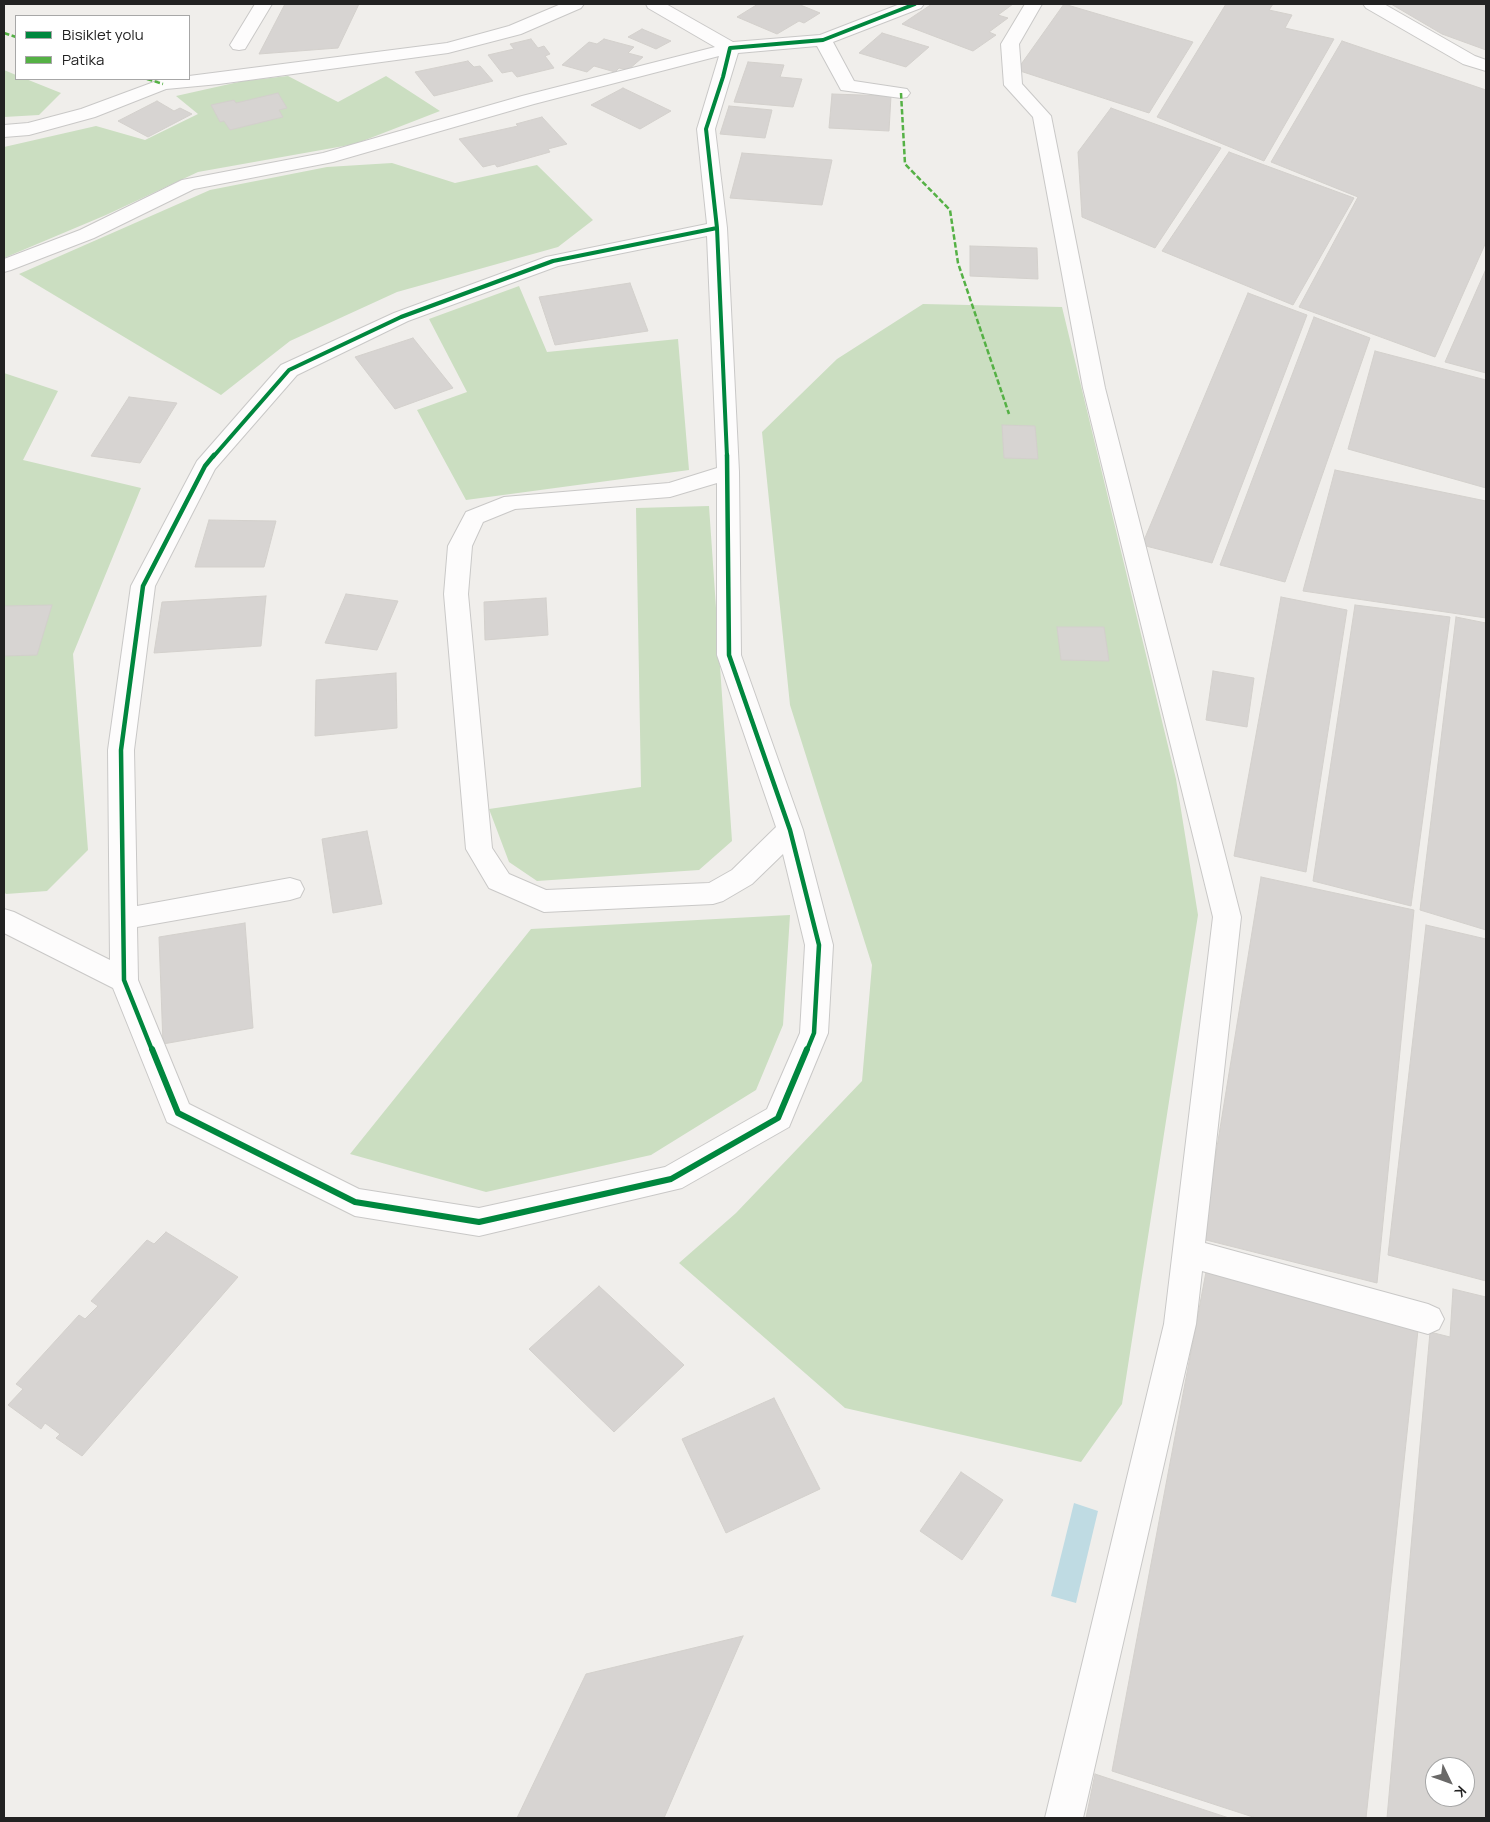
<!DOCTYPE html>
<style>
body{margin:0}
#map{position:relative;width:1490px;height:1822px;overflow:hidden;background:#f0eeeb;font-family:Manrope,sans-serif}
canvas{display:block}
.frame{position:absolute;inset:0;border:5px solid #222;pointer-events:none}
.legend{position:absolute;left:15px;top:15px;width:175px;height:65px;box-sizing:border-box;background:#fff;border:1px solid #a7a7a7;margin:0;padding:6px 9px;list-style:none;font-size:15px;color:#222}
.legend li{display:flex;align-items:center;gap:10px;height:25px}
.legend b{width:25px;border:1px solid #a7a7a7}
.north{position:absolute;left:1425px;top:1757px;width:50px;height:50px;box-sizing:border-box;background:#fff;border:1px solid #a7a7a7;border-radius:50%;rotate:132deg;font-size:14px;font-weight:700;line-height:20px;text-align:center;color:#222}
.north::after{content:'';display:block;margin:auto;width:18px;height:22px;background:#6a6968;clip-path:polygon(50% 0,100% 100%,50% 72%,0 100%)}
</style>
<div id="map">
<canvas width="1490" height="1822"></canvas>
<div class="frame"></div>
<ul class="legend">
<li><b style="height:6px;background:#00873e"></b>Bisiklet yolu</li>
<li><b style="height:6px;background:#55b145"></b>Patika</li>
</ul>
<div class="north">K</div>
</div>
<script>
const c = document.querySelector('canvas').getContext('2d');
c.lineJoin = 'round';
function fill(path, color) { c.fillStyle = color; c.fill(path, 'evenodd'); }
const poly = rows => new Path2D(rows.map(r => 'M' + r).join(''));
function stroke(path, color, width, dash) { c.strokeStyle = color; c.lineWidth = width; c.lineCap = dash ? 'butt' : 'round'; c.setLineDash(dash || []); c.stroke(path); }
fill(poly([
 [4,70,16,75,16,79,26,79,61,93,39,115,4,117],
 [288,76,338,102,386,76,440,111,355,144,198,172,106,215,4,258,4,147,96,126,145,140,198,114,176,96,243,81],
 [392,163,455,183,537,165,593,220,558,247,397,292,290,341,221,395,19,274,210,190,327,167],
 [519,286,547,352,678,339,689,470,466,500,417,410,467,392,429,319],
 [923,304,1062,307,1176,779,1198,915,1122,1404,1081,1462,845,1408,679,1263,736,1213,862,1081,872,965,790,705,762,432,837,359],
 [4,373,58,391,23,460,141,488,73,654,88,850,47,891,6,894,4,892],
 [709,506,732,841,699,870,537,881,509,862,489,809,641,787,636,508],
 [790,915,783,1025,756,1090,651,1155,486,1192,350,1154,531,929]
]), '#cbdec1');
fill(poly([
 [1074,1503,1098,1511,1076,1603,1051,1596]
]), '#bfdbe3');
const building = poly([
 [285,4,359,4,338,48,259,54,285,4],
 [758,4,798,4,820,13,804,23,799,21,777,34,737,17,758,4],
 [932,4,1013,4,998,15,1008,18,989,32,996,35,973,51,902,24,932,4],
 [1064,4,1193,42,1149,113,1017,70,1064,4],
 [1226,4,1273,4,1269,10,1292,15,1285,28,1334,39,1264,161,1157,117,1226,4],
 [1391,4,1479,4,1486,6,1486,50,1442,34,1391,4],
 [642,29,671,41,656,49,628,37,642,29],
 [882,33,929,47,906,67,859,53,882,33],
 [531,39,538,48,544,46,550,54,545,56,554,68,517,77,512,71,502,73,488,55,514,49,510,44,531,39],
 [604,39,634,47,628,53,643,57,628,70,619,68,615,72,594,66,587,72,562,65,589,42,597,44,604,39],
 [1342,41,1486,90,1486,242,1435,357,1299,307,1358,197,1271,162,1342,41],
 [468,61,474,67,480,66,493,81,434,96,415,72,468,61],
 [748,62,784,65,780,77,802,79,793,107,734,102,748,62],
 [623,88,671,111,640,129,591,105,623,88],
 [278,93,287,108,279,110,283,117,230,130,224,121,220,122,211,105,234,100,236,103,278,93],
 [832,94,891,96,889,131,829,128,832,94],
 [157,101,174,111,180,108,192,114,148,137,118,121,157,101],
 [729,106,772,110,765,138,720,134,729,106],
 [1111,108,1221,148,1155,248,1082,217,1078,152,1111,108],
 [542,117,567,144,548,149,550,152,497,167,495,164,483,167,459,139,518,126,516,124,542,117],
 [1229,152,1354,198,1293,305,1162,251,1229,152],
 [742,153,832,160,822,205,730,198,742,153],
 [970,246,1037,248,1038,279,970,276,970,246],
 [1486,269,1486,373,1445,362,1486,269],
 [630,283,648,331,555,345,539,297,630,283],
 [1248,293,1307,315,1212,563,1142,545,1248,293],
 [1314,317,1370,338,1285,582,1220,565,1314,317],
 [413,338,453,388,395,409,355,357,413,338],
 [1375,351,1486,380,1486,488,1348,449,1375,351],
 [129,397,177,403,140,463,91,456,129,397],
 [1002,425,1035,426,1038,459,1004,458,1002,425],
 [1335,470,1486,501,1486,618,1303,591,1335,470],
 [209,520,276,521,264,567,195,567,209,520],
 [346,594,398,601,377,650,325,643,346,594],
 [266,596,261,646,154,653,162,602,266,596],
 [1281,597,1347,610,1306,872,1234,856,1281,597],
 [546,598,548,635,485,640,484,602,546,598],
 [52,605,37,655,4,656,4,606,52,605],
 [1355,605,1450,617,1411,906,1313,881,1355,605],
 [1456,617,1486,623,1486,930,1420,910,1456,617],
 [1057,627,1104,627,1109,661,1061,660,1057,627],
 [1213,671,1254,678,1247,727,1206,720,1213,671],
 [396,673,397,728,315,736,316,680,396,673],
 [367,831,382,904,333,913,322,839,367,831],
 [1261,877,1414,910,1377,1283,1202,1239,1261,877],
 [245,923,253,1028,163,1044,159,937,245,923],
 [1426,925,1486,939,1486,1281,1388,1255,1426,925],
 [166,1232,238,1277,82,1456,56,1438,60,1434,45,1423,41,1429,8,1405,23,1389,16,1384,79,1315,85,1319,98,1306,91,1301,147,1240,154,1244,166,1232],
 [1206,1272,1418,1330,1366,1818,1256,1818,1112,1771,1206,1272],
 [599,1286,684,1365,614,1432,529,1349,599,1286],
 [1453,1289,1486,1297,1486,1818,1387,1818,1430,1332,1450,1337,1453,1289],
 [1435,1767,1465,1767,1465,1797,1435,1797,1435,1767],
 [774,1398,820,1489,726,1533,682,1439,774,1398],
 [961,1472,1003,1500,962,1560,920,1531,961,1472],
 [743,1636,664,1818,517,1818,586,1674,743,1636],
 [1095,1774,1229,1818,1086,1818,1095,1774]
]);
fill(building, '#d7d4d2');
stroke(building, '#d3d0cc', 1);
const minor = poly([
 [255,4,272,4,245,49,239,50,233,49,230,45,255,4],
 [561,4,584,4,581,8,521,34,448,53,219,84,166,89,95,117,29,135,4,137,4,125,28,123,81,109,162,79,189,79,189,76,447,43,509,26,561,4],
 [646,4,666,4,733,42,820,35,900,4,924,4,921,8,833,42,854,81,907,89,910,93,907,97,901,98,841,90,817,46,738,53,715,129,727,228,739,472,741,655,803,830,833,945,828,1033,789,1127,682,1188,479,1236,355,1216,167,1122,113,988,4,933,4,909,14,912,110,960,108,750,131,586,197,461,281,365,394,313,546,257,707,224,697,129,719,56,534,104,333,162,194,189,94,238,11,270,4,272,4,259,80,230,182,180,323,153,522,96,715,47,648,8,646,4],
 [707,236,717,468,669,483,504,497,466,512,448,546,444,594,466,849,489,888,544,912,713,904,723,901,752,884,783,854,805,945,800,1033,767,1109,665,1167,479,1208,359,1189,189,1104,138,980,137,927,290,900,300,897,304,889,300,881,290,878,137,906,134,750,155,586,215,469,297,375,408,321,558,266,707,236],
 [717,483,717,655,776,827,732,870,709,883,546,890,509,874,492,848,468,594,472,546,483,522,515,509,670,497,717,483],
 [1025,4,1042,4,1019,44,1022,84,1051,116,1105,388,1241,917,1205,1243,1428,1304,1439,1309,1444,1319,1439,1329,1428,1334,1202,1271,1196,1324,1083,1818,1045,1818,1164,1324,1213,917,1083,388,1033,117,1004,85,1001,44,1025,4],
 [1363,4,1384,4,1475,56,1486,60,1486,71,1463,64,1366,8,1363,4]
]);
stroke(minor, '#c9c8c7', 2);
fill(minor, '#fdfcfc');
stroke(poly([
 [4,33,16,37],
 [147,79,163,84],
 [901,93,905,164,950,210,958,263,1009,414]
]), '#55b145', 2.5, [5.5, 2.5]);
stroke(poly([
 [717,228,727,457],
 [717,228,706,129,723,77,730,48,823,40,915,4],
 [213,457,289,370,401,317,553,261,717,228]
]), '#00873e', 4);
stroke(poly([
 [727,455,729,655,790,830,819,945,814,1033,807,1050],
 [152,1050,124,980,121,750,143,586,205,466,214,455]
]), '#00873e', 4.5);
stroke(poly([
 [152,1049,178,1113,355,1202,479,1222,671,1179,778,1118,807,1049]
]), '#00873e', 6);
</script>
